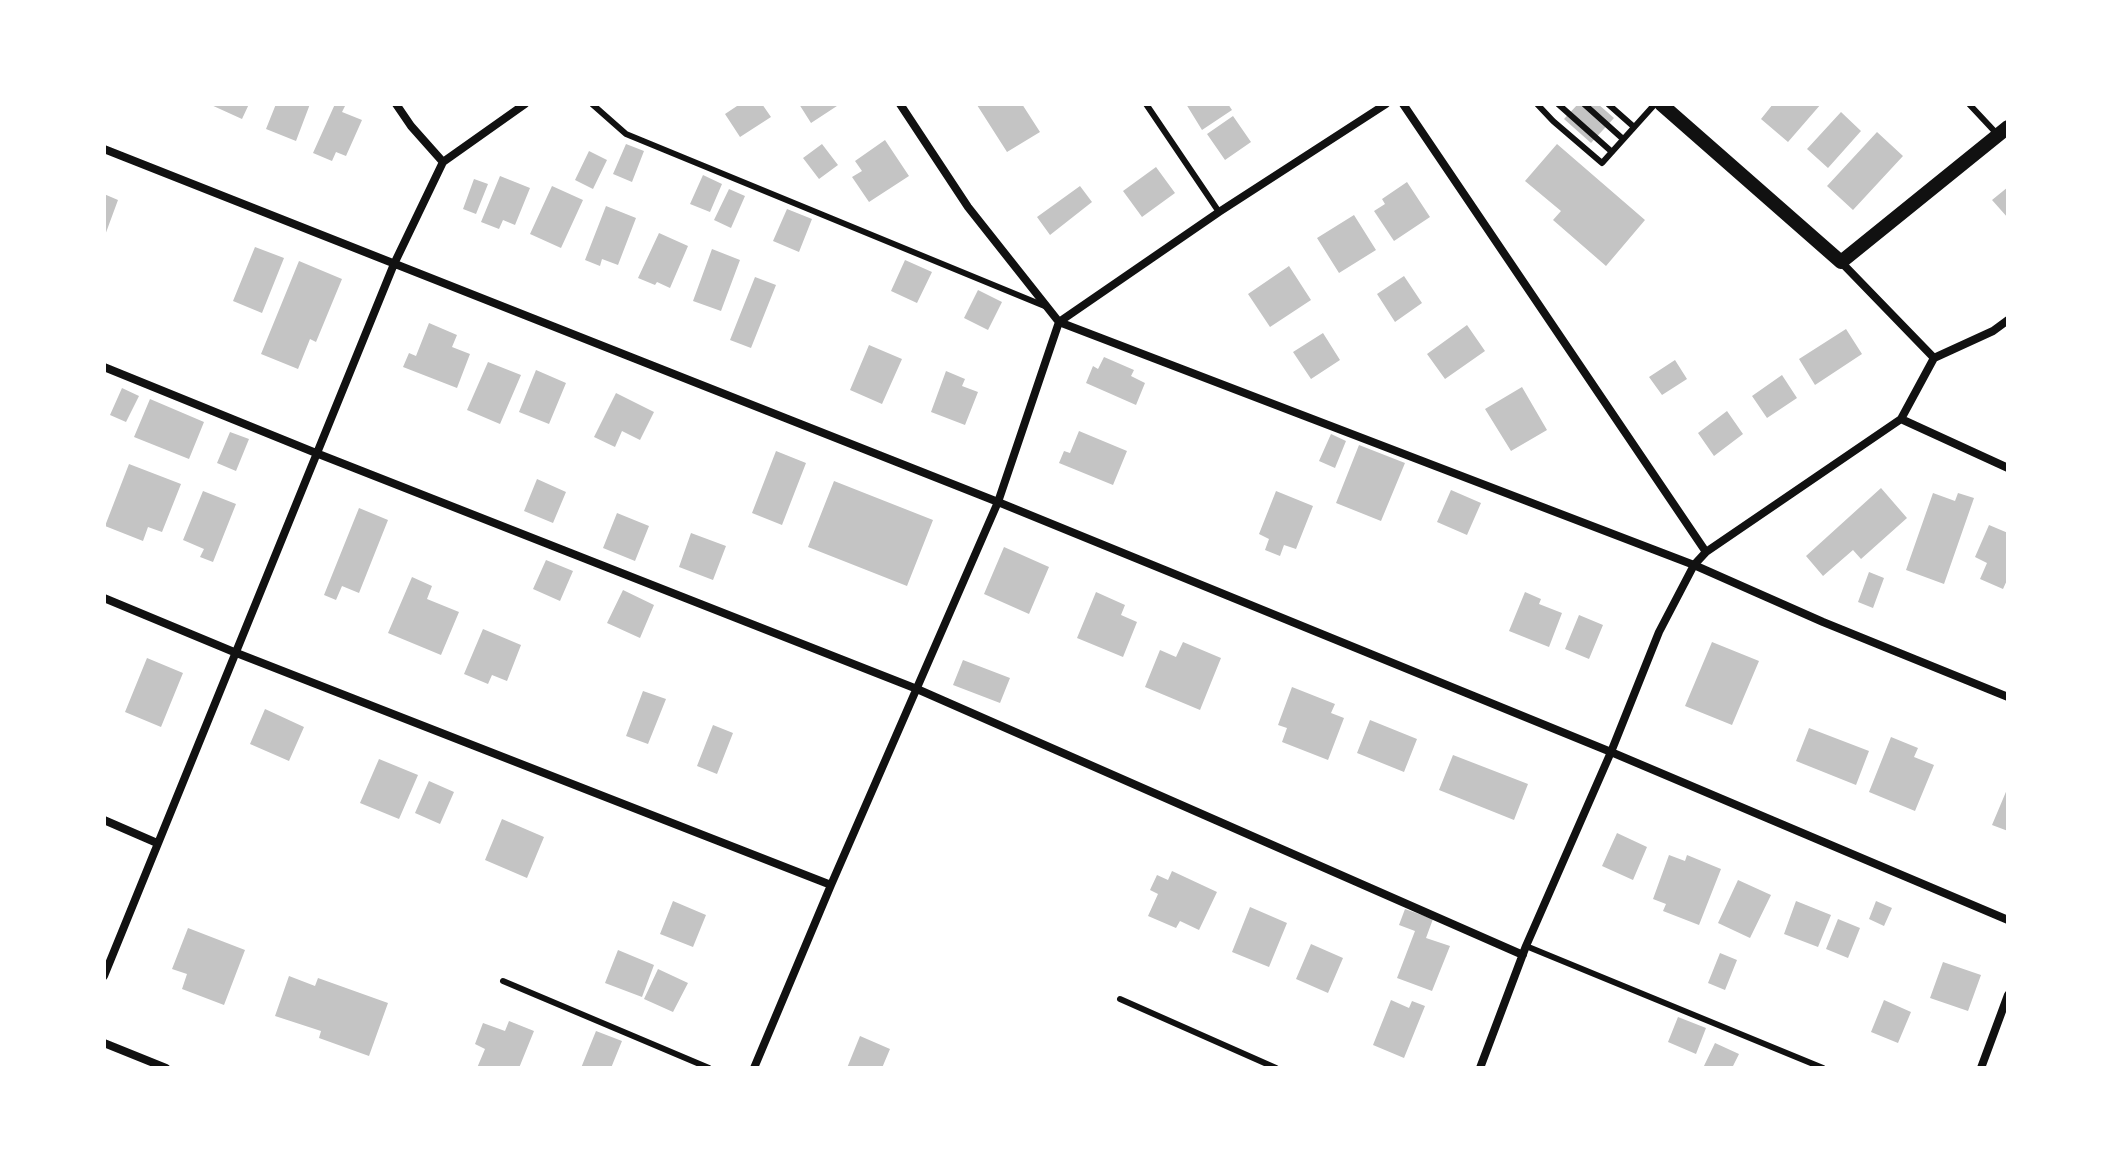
<!DOCTYPE html>
<style>
body{margin:0}
#map{position:relative;width:2112px;height:1172px;overflow:hidden;background:#fff;font-family:"PT Sans Narrow",sans-serif}
canvas{display:block}
.frame{position:absolute;inset:0;border:106px solid #fff;pointer-events:none}
</style>
<div id="map">
<canvas width="2112" height="1172"></canvas>
<div class="frame"></div>
</div>
<script>
const c = document.querySelector('canvas').getContext('2d');
c.lineJoin = 'round';
function fill(path, color) { c.fillStyle = color; c.fill(path, 'evenodd'); }
const poly = rows => new Path2D(rows.map(r => 'M' + r).join(''));
function stroke(path, color, width, dash) { c.strokeStyle = color; c.lineWidth = width; c.lineCap = dash ? 'butt' : 'round'; c.setLineDash(dash || []); c.stroke(path); }
fill(poly([
 [209,104,249,104,242,119],
 [276,104,310,104,296,141,266,129],
 [335,104,346,104,342,112,362,120,346,156,336,152,332,161,313,153],
 [740,104,762,104,771,117,740,137,725,114],
 [799,104,840,104,811,123],
 [978,104,1022,104,1040,132,1007,152,977,105],
 [1186,104,1228,104,1232,110,1202,130],
 [1578,104,1598,104,1614,118,1591,143,1564,119],
 [1773,104,1821,104,1788,142,1761,119],
 [1841,112,1861,131,1828,168,1807,149],
 [1233,116,1251,142,1225,160,1207,134],
 [1877,132,1903,156,1853,210,1827,186],
 [885,140,909,176,869,202,852,177,862,171,855,161],
 [626,144,644,151,632,182,613,174],
 [822,144,838,165,819,179,803,158],
 [1557,144,1645,220,1606,266,1553,220,1561,211,1525,181],
 [589,151,607,160,593,189,575,180],
 [1156,167,1175,193,1142,217,1123,191],
 [703,175,722,184,710,212,690,204],
 [500,176,530,188,515,225,503,220,499,229,481,222],
 [474,179,488,184,476,214,463,209],
 [1407,182,1430,217,1394,241,1374,211,1385,204,1382,199],
 [552,186,583,200,561,248,530,234],
 [1080,186,1092,202,1050,235,1037,217],
 [2008,187,2008,218,1992,200],
 [729,189,745,196,731,228,714,220],
 [104,194,118,200,104,238],
 [606,206,636,218,618,265,602,259,600,266,585,260],
 [787,209,812,219,799,252,773,241],
 [1354,215,1376,250,1339,273,1317,238],
 [659,233,688,246,670,288,657,282,655,285,638,278],
 [255,247,284,258,262,313,233,301],
 [712,249,740,260,721,311,693,301],
 [905,260,932,272,917,303,891,291],
 [299,261,342,279,316,342,310,339,298,369,261,354],
 [1289,266,1311,300,1270,327,1248,294],
 [1404,276,1422,303,1395,322,1377,294],
 [755,277,776,285,751,348,730,340],
 [978,290,1002,302,988,330,964,318],
 [429,323,457,335,452,347,470,354,457,388,403,367,409,353,416,356],
 [1467,325,1485,351,1445,379,1427,354],
 [1846,329,1862,354,1815,385,1799,359],
 [1323,333,1340,360,1311,379,1293,352],
 [869,345,902,359,882,404,850,390],
 [1104,357,1134,370,1131,376,1145,383,1136,405,1086,383,1093,366,1098,369],
 [1675,360,1687,379,1662,395,1649,377],
 [488,362,521,375,500,424,467,410],
 [536,370,566,383,549,424,519,412],
 [946,371,965,379,962,386,978,392,965,425,931,412],
 [1782,375,1797,398,1767,418,1752,396],
 [1522,387,1547,430,1511,451,1485,409],
 [122,388,139,396,126,422,110,415],
 [616,393,654,412,640,440,622,431,615,447,594,437],
 [150,399,204,422,189,459,134,437],
 [1727,411,1743,434,1714,456,1698,433],
 [1079,431,1127,451,1113,485,1059,463,1064,451,1070,453],
 [230,432,249,439,236,471,217,463],
 [1331,434,1346,441,1335,468,1319,461],
 [1359,445,1405,463,1381,521,1336,503],
 [776,451,806,463,782,525,752,513],
 [129,464,181,484,162,532,148,527,143,541,105,526],
 [537,479,566,492,553,523,524,511],
 [834,481,933,520,907,586,808,547],
 [1881,488,1907,518,1861,559,1853,550,1823,576,1806,556],
 [1451,490,1481,503,1467,535,1437,522],
 [203,491,236,504,213,562,200,557,204,549,183,540],
 [1276,491,1313,506,1296,549,1284,545,1280,556,1265,550,1269,539,1259,534],
 [1933,493,1955,501,1958,493,1974,498,1944,584,1906,570],
 [359,508,388,520,359,593,342,586,336,600,324,595],
 [617,513,649,526,635,561,603,548],
 [1989,525,2008,533,2008,578,2003,589,1980,579,1987,563,1975,557],
 [691,533,726,546,713,580,679,567],
 [1004,547,1049,567,1029,614,984,594],
 [546,560,573,571,560,601,533,589],
 [1869,572,1884,578,1873,608,1858,602],
 [412,577,432,586,427,599,459,612,441,655,388,633],
 [623,590,654,605,640,638,607,623],
 [1096,592,1125,605,1121,615,1137,622,1123,657,1077,638],
 [1525,592,1541,599,1539,604,1562,613,1549,647,1509,631],
 [1579,615,1603,625,1589,659,1565,649],
 [483,629,521,645,507,681,492,675,488,684,464,674],
 [1183,642,1221,658,1200,710,1145,687,1160,650,1176,657],
 [1712,642,1759,661,1732,725,1685,706],
 [147,658,183,673,161,727,125,712],
 [963,660,1010,678,1000,703,953,685],
 [1292,687,1335,704,1331,713,1344,718,1328,760,1282,742,1287,728,1278,725],
 [643,691,666,699,648,744,626,736],
 [265,709,304,727,289,761,250,744],
 [1370,720,1417,739,1404,772,1357,753],
 [713,725,733,733,717,774,697,766],
 [1809,728,1869,751,1856,785,1796,761],
 [1891,737,1918,748,1914,757,1934,765,1915,811,1869,792],
 [1453,755,1528,784,1514,820,1439,790],
 [379,759,418,775,399,819,360,803],
 [429,781,454,792,440,824,415,813],
 [2008,787,2008,831,1992,825],
 [502,819,544,837,527,878,485,860],
 [1617,833,1647,847,1633,880,1602,866],
 [1669,855,1685,861,1687,855,1721,869,1699,925,1663,911,1666,904,1653,899],
 [1172,871,1217,892,1199,930,1180,921,1176,928,1148,916,1158,894,1150,890,1157,875,1168,880],
 [1738,880,1771,895,1750,938,1718,923],
 [673,901,706,915,693,947,660,934],
 [1796,901,1831,915,1818,947,1784,934],
 [1876,901,1892,908,1884,926,1869,919],
 [1250,907,1287,923,1269,967,1232,952],
 [1405,909,1433,919,1426,938,1450,946,1432,991,1397,978,1415,931,1399,925],
 [1838,919,1860,928,1848,958,1826,949],
 [188,928,245,950,224,1005,182,989,187,974,172,969],
 [1311,944,1343,958,1328,993,1296,979],
 [618,950,654,965,642,997,605,983],
 [1720,953,1737,960,1725,990,1708,983],
 [1943,962,1981,975,1968,1011,1930,998],
 [658,969,688,983,673,1012,644,999],
 [289,976,315,986,318,978,388,1003,369,1056,319,1038,321,1031,275,1016],
 [1391,1000,1409,1008,1412,1001,1425,1006,1404,1058,1373,1045],
 [1884,1000,1911,1012,1898,1043,1871,1032],
 [1678,1017,1706,1028,1696,1054,1668,1042],
 [509,1021,534,1031,519,1068,477,1068,485,1049,475,1044,483,1023,505,1031],
 [596,1031,622,1041,611,1068,581,1068],
 [860,1036,890,1049,882,1068,847,1068],
 [1715,1043,1739,1054,1732,1068,1703,1068]
]), '#c4c4c4');
stroke(poly([
 [592,104,626,134,1047,307],
 [1146,104,1219,212],
 [1537,104,1553,121,1602,163,1655,104],
 [1558,104,1612,152],
 [1584,104,1623,139],
 [1608,104,1634,127],
 [1969,104,1998,135],
 [1526,946,1823,1068],
 [503,981,709,1068],
 [1120,999,1276,1068]
]), '#111', 6);
stroke(poly([
 [396,104,411,126,443,162],
 [900,104,968,207,1059,322,1694,565,1823,622,2008,697],
 [1403,104,1706,552],
 [104,149,998,502,1611,752,2008,920],
 [1841,262,1934,358],
 [1934,358,1993,331,2008,320],
 [104,367,316,453,917,689,1523,955],
 [1901,419,2008,468],
 [104,598,234,652,831,885],
 [104,820,157,843],
 [104,976,394,264,443,162,525,104],
 [104,1043,166,1068],
 [754,1068,831,885,998,502,1059,322,1219,212,1386,104],
 [1480,1068,1526,946,1611,752,1659,632,1694,565,1706,552,1901,419,1934,358],
 [1981,1068,2008,995]
]), '#111', 8);
stroke(poly([
 [1661,104,1841,262,2008,127]
]), '#111', 14);
</script>
